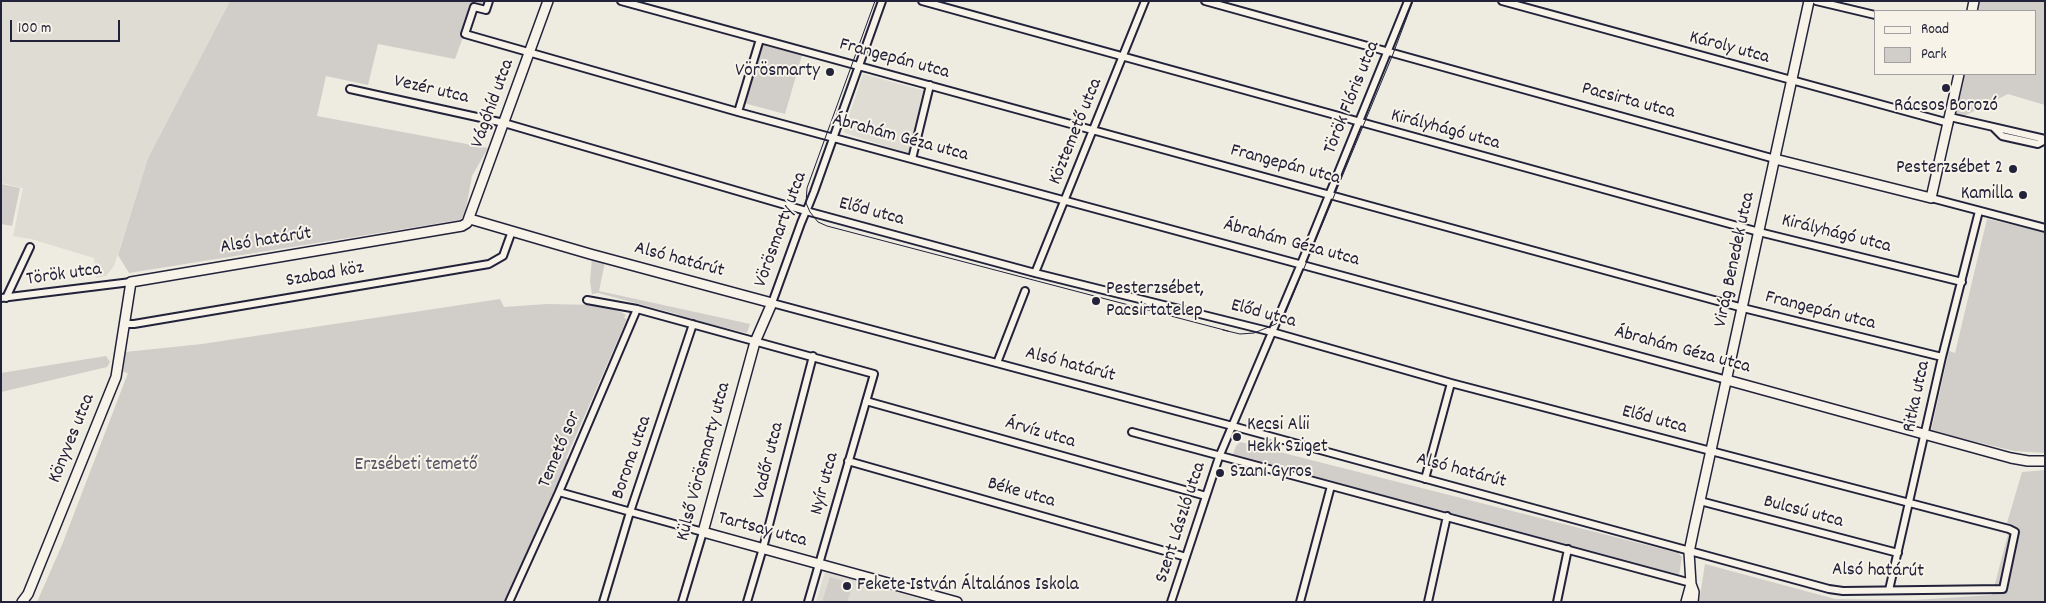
<!DOCTYPE html>
<meta charset="utf-8">
<style>
body{margin:0}
#map{position:relative;width:2046px;height:603px;overflow:hidden;background:#eeebe1;font-family:Dekko,sans-serif}
canvas{display:block}
.frame{position:absolute;inset:0;border:2px solid #22223b;pointer-events:none}
.legend{position:absolute;left:1874px;top:10px;width:162px;height:65px;box-sizing:border-box;background:#f7f3e8;border:1px solid #a29fa3;margin:0;padding:6px 9px;list-style:none;font-size:15px;color:#22223b}
.legend li{display:flex;align-items:center;gap:10px;height:25px}
.legend b{width:25px;border:1px solid #a29fa3}
.scale{position:absolute;left:10px;top:20px;width:110px;height:22px;box-sizing:border-box;border:2px solid #22223b;border-top:0;padding-left:6px;font-size:15px;line-height:18px;white-space:nowrap;color:#22223b;-webkit-text-stroke:4px #f7f3e8;paint-order:stroke}
</style>
<div id="map">
<canvas width="2046" height="603"></canvas>
<div class="frame"></div>
<ul class="legend">
<li><b style="height:6px;background:#f7f3e8"></b>Road</li>
<li><b style="height:14px;background:#d1cdc9"></b>Park</li>
</ul>
<div class="scale">100 m</div>
</div>
<script>
const c = document.querySelector('canvas').getContext('2d');
c.lineJoin = 'round';
function fill(path, color) { c.fillStyle = color; c.fill(path, 'evenodd'); }
const poly = rows => new Path2D(rows.map(r => 'M' + r).join(''));
function stroke(path, color, width, dash) { c.strokeStyle = color; c.lineWidth = width; c.lineCap = dash ? 'butt' : 'round'; c.setLineDash(dash || []); c.stroke(path); }
function write(font, color, halo, rows, align = 'center') {
  c.font = font + ' Dekko,sans-serif'; c.lineWidth = 4; c.setLineDash([]); c.textBaseline = 'middle'; c.strokeStyle = halo; c.fillStyle = color; for (const [text, x, y, turn = 0] of rows) {
    c.save(); c.translate(x, y); c.rotate((+turn || 0) * Math.PI / 180); c.textAlign = isNaN(turn) ? turn : align; if (halo) c.strokeText(text, 0, 0); c.fillText(text, 0, 0); c.restore();
  }
}
fill(poly([
 [1,1,230,1,148,158,114,266,106,276,96,278,94,258,31,239,13,236,23,188,1,183],
 [863,74,925,91,910,154,845,133,844,131],
 [825,572,921,599,921,602,816,602]
]), '#dfdcd4');
fill(poly([
 [230,1,489,1,486,10,474,7,455,59,378,44,368,85,326,76,317,116,488,148,472,176,465,214,460,220,129,273,118,255,148,158],
 [1975,1,2045,1,2045,105,2008,94,1958,119,1950,117,1959,74,2035,74,2035,11,1973,11],
 [760,44,802,55,785,114,744,103],
 [1,184,20,188,12,226,1,224],
 [1987,219,2045,232,2045,453,2014,451,1931,431,1949,351,1955,353],
 [592,258,605,262,599,291,750,324,747,333,683,318,677,314,598,293,592,294,590,282],
 [500,299,504,307,547,304,597,305,621,312,626,315,624,318,627,319,566,458,571,461,514,588,511,587,504,602,37,602,62,545,128,373,123,372,125,352,202,344],
 [106,356,110,362,107,367,1,392,1,373],
 [1240,442,1678,553,1682,557,1679,575,1234,459,1233,454,1236,446],
 [2045,470,2045,602,1699,602,1705,564,1835,599,1914,600,1992,595,2008,534,2019,529,2007,523,2022,472],
 [830,577,853,584,847,602,822,602]
]), '#d1cdc9');
const street = poly([
 [489,1,486,10,474,7,465,34,738,112,1727,380],
 [621,1,1743,308,1942,357],
 [922,1,1759,232,1962,282],
 [1205,1,1775,159],
 [1502,1,1949,123],
 [1816,1,1875,15],
 [350,89,504,123,806,211,1035,273,1272,332,1451,383,2009,529,2015,532,2003,589,1843,591,1829,589,1225,424,772,303,801,223,806,211,808,207,814,192,882,1],
 [738,112,760,39],
 [1950,117,2045,139],
 [1994,128,2002,136,2038,144,2045,140],
 [912,159,930,85],
 [1931,198,2045,228],
 [1035,273,1145,1],
 [1,298,131,282],
 [6,298,30,247],
 [587,300,637,309,874,374,808,602],
 [124,324,134,324,489,264,503,256,512,231],
 [997,363,1025,291],
 [866,401,1206,496],
 [1132,432,1691,583],
 [848,461,1186,557],
 [1425,479,1451,383],
 [559,492,703,532,682,602],
 [1700,501,1898,553],
 [1889,590,1942,357,1979,211],
 [509,602,559,492,637,309],
 [603,602,630,512,693,324],
 [747,602,763,548,813,356],
 [1171,602,1219,457,1301,264,1408,1],
 [1300,602,1331,486],
 [1428,602,1447,516],
 [1557,602,1568,549]
]);
const secondary = poly([
 [1972,11,1974,1],
 [1775,159,1931,198,1959,74],
 [470,219,590,254,772,303,755,342,703,532,957,602],
 [1727,380,2011,458,2028,461,2045,461],
 [1691,584,1694,592,1693,602],
 [22,602,28,594,116,377,131,282,462,226,467,223,548,1],
 [1686,602,1691,584,1689,552,1694,528,1809,1]
]);
stroke(street, '#22223b', 10);
stroke(secondary, '#22223b', 12);
stroke(street, '#f7f3e8', 6);
stroke(secondary, '#f7f3e8', 9);
stroke(poly([
 [875,1,807,188,806,203,810,212,818,222,827,226,1228,331],
 [1223,330,1240,334,1254,333,1276,324,1285,314,1393,54,1413,1]
]), '#22223b', 1);
for (const [x, y, r, color] of [
 [830,72,5,"#22223b"],
 [1946,88,5,"#22223b"],
 [2013,169,5,"#22223b"],
 [2023,195,5,"#22223b"],
 [1096,301,5,"#22223b"],
 [1237,437,5,"#22223b"],
 [1220,473,5,"#22223b"],
 [847,586,5,"#22223b"]
]) { const dot = new Path2D(); dot.arc(x, y, r, 0, 2 * Math.PI); c.fillStyle = color; c.fill(dot); stroke(dot, '#f7f3e8', 2); }
write('19px', '#22223b', '#f7f3e8', [
 ["Károly utca",1729,49,15],
 ["Frangepán utca",894,60,15],
 ["Vezér utca",431,91,13],
 ["Török Flóris utca",1353,98,-68],
 ["Pacsirta utca",1628,102,15],
 ["Vágóhíd utca",494,104,-70],
 ["Királyhágó utca",1445,131,15],
 ["Köztemető utca",1077,132,-68],
 ["Ábrahám Géza utca",900,139,15],
 ["Frangepán utca",1285,166,15],
 ["Előd utca",871,213,15],
 ["Vörösmarty utca",782,230,-70],
 ["Királyhágó utca",1836,235,14],
 ["Alsó határút",266,242,-9],
 ["Ábrahám Géza utca",1291,244,15],
 ["Virág Benedek utca",1736,260,-78],
 ["Alsó határút",679,261,15],
 ["Török utca",64,276,-8],
 ["Szabad köz",325,276,-10],
 ["Frangepán utca",1820,312,14],
 ["Előd utca",1263,315,15],
 ["Ábrahám Géza utca",1682,351,15],
 ["Alsó határút",1070,366,15],
 ["Ritka utca",1918,397,-78],
 ["Előd utca",1654,421,15],
 ["Árvíz utca",1040,434,16],
 ["Könyves utca",73,439,-68],
 ["Temető sor",561,450,-67],
 ["Borona utca",633,458,-71],
 ["Vadőr utca",770,461,-76],
 ["Külső Vörösmarty utca",705,462,-75],
 ["Alsó határút",1461,472,15],
 ["Nyír utca",826,484,-75],
 ["Béke utca",1021,494,16],
 ["Bulcsú utca",1803,513,15],
 ["Szent László utca",1182,523,-72],
 ["Tartsay utca",762,531,15],
 ["Alsó határút",1878,572,1]
]);
write('19px', '#22223b', '#f7f3e8', [
 ["Vörösmarty",820,72,"right"],
 ["Rácsos Borozó",1946,107,"center"],
 ["Pesterzsébet 2",2003,169,"right"],
 ["Kamilla",2013,195,"right"],
 ["Pesterzsébet,",1106,290],
 ["Pacsirtatelep",1106,312],
 ["Kecsi Alii",1247,426],
 ["Hekk Sziget",1247,448],
 ["Szani Gyros",1230,473],
 ["Fekete István Általános Iskola",857,586]
], 'left');
write('19px', '#575566', '#f7f3e8', [
 ["Erzsébeti temető",416,466]
]);
</script>
